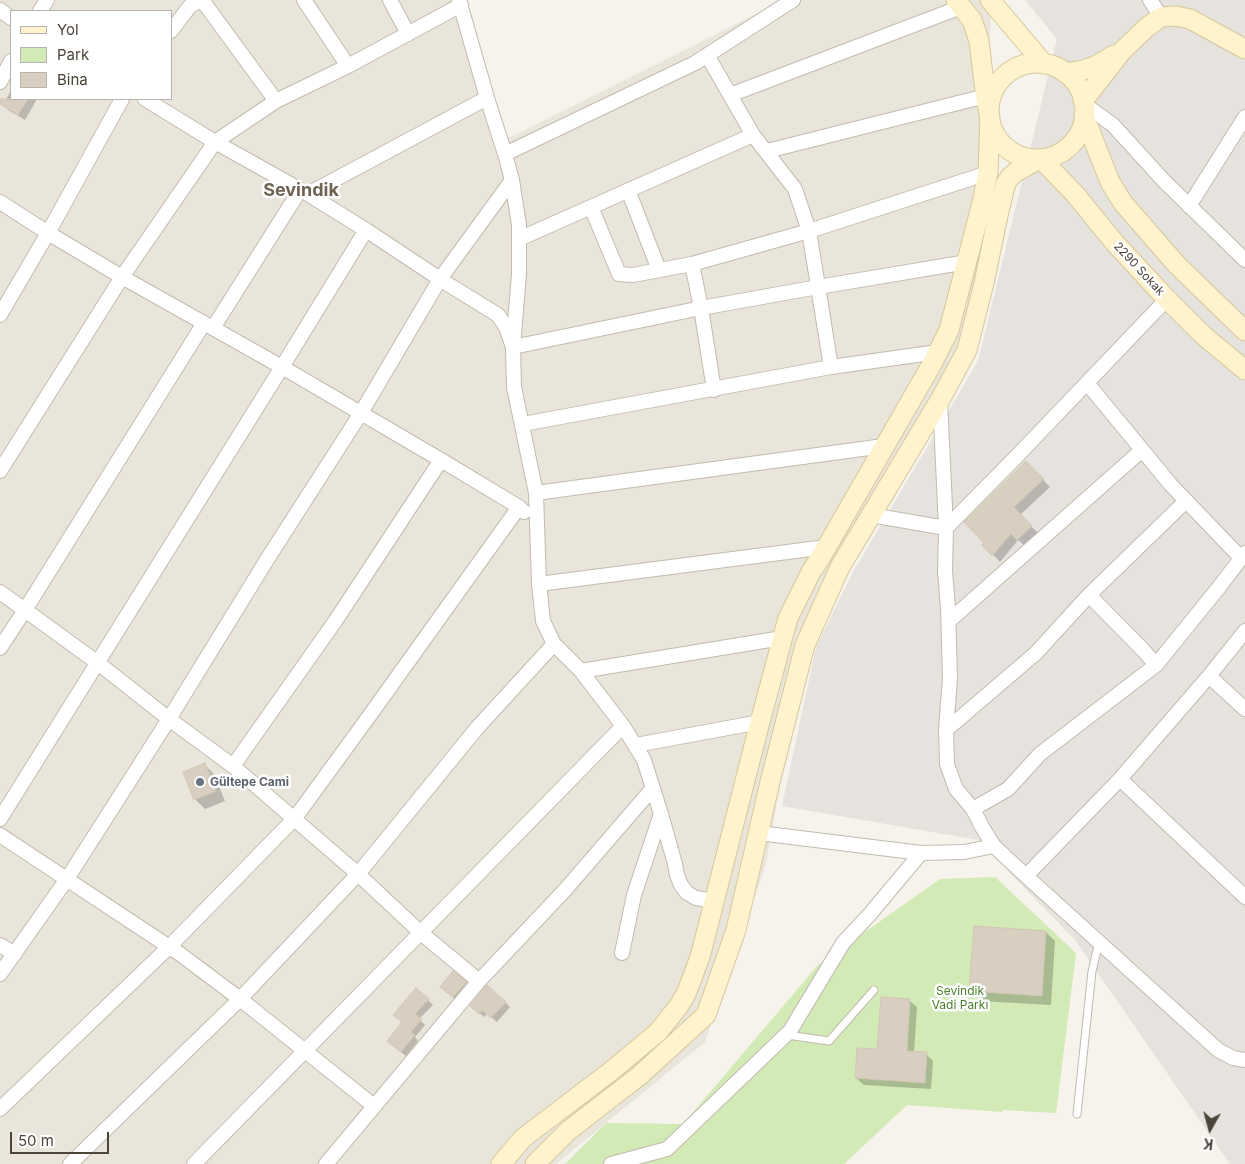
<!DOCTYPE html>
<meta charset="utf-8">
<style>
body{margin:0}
#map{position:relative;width:1245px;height:1164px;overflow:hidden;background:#f6f3ec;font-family:Inter,sans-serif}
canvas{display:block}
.legend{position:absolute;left:10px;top:10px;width:162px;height:90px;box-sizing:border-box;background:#fff;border:1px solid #b7b4b0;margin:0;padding:6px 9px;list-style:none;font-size:15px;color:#4b4439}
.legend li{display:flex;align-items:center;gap:10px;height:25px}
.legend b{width:25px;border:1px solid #b7b4b0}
.north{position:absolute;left:1185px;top:1104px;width:50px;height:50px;-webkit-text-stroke:4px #fff;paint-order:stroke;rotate:187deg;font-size:14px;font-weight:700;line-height:20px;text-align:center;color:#4b4439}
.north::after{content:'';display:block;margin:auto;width:18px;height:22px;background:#4b4439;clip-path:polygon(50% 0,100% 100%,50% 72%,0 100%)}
.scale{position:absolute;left:10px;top:1132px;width:99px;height:22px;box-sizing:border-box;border:2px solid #4b4439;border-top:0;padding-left:6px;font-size:15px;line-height:18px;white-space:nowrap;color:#4b4439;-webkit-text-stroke:4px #fff;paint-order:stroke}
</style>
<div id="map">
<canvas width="1245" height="1164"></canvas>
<ul class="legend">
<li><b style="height:6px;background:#fff3cd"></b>Yol</li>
<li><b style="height:14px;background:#d2eab5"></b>Park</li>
<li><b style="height:14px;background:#d8cfc1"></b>Bina</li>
</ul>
<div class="north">K</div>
<div class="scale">50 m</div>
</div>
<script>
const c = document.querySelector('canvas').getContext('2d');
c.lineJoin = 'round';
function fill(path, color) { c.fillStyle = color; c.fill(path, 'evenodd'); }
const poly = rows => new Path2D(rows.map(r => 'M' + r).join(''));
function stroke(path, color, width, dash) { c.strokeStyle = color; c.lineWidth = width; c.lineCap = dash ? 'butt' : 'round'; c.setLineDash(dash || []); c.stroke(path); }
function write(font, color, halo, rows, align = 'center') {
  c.font = font + ' Inter,sans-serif'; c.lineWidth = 5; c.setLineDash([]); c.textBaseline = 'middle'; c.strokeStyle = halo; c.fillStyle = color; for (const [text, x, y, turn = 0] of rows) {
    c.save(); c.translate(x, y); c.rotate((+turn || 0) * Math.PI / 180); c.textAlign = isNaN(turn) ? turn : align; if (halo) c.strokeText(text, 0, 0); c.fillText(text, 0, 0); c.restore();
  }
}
fill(poly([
 [0,0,462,0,501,142,784,0,988,0,992,3,986,99,999,211,967,350,805,645,766,864,705,1042,556,1164,0,1164],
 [11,11,171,11,171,99,11,99]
]), '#eae5da');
fill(poly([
 [1025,0,1245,0,1245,1164,1230,1164,1075,940,978,840,782,806,816,647,853,572,978,361,1057,39]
]), '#e6e2dd');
fill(poly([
 [995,877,1076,953,1056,1113,1003,1110,1002,1112,907,1105,844,1164,565,1164,606,1123,683,1124,818,965,940,879]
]), '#d2eab5');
fill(poly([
 [11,91,11,99,37,99,25,120,8,110,3,104],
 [1026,462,1050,487,1020,515,1038,533,1025,546,1018,540,1000,562,984,545],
 [205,765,214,774,225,801,205,809,195,799],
 [1046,932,1055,941,1051,1005,980,1001,971,991],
 [466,983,470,987,458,1001,446,992],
 [417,989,433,1005,419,1019,425,1025,415,1037,418,1041,406,1056,393,1046],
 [909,1000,917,1007,914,1053,926,1054,933,1061,931,1089,864,1085,856,1078,878,1050],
 [505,1002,510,1007,497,1022,487,1014,484,1017,471,1006]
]), '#0003');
const building = poly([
 [0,99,28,99,18,115,0,104,0,99],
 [1026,461,1044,479,1014,507,1032,526,1017,540,1011,534,992,556,982,545,984,543,964,522,1026,461],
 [205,763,216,791,194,800,183,772,205,763],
 [974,926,1046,931,1042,996,969,991,974,926],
 [453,971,467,982,453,997,440,987,453,971],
 [487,985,506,1002,491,1018,482,1010,479,1014,470,1006,487,985],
 [416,988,429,999,415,1014,422,1019,411,1032,415,1035,401,1052,387,1041,402,1022,393,1015,416,988],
 [881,997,910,999,907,1051,927,1052,925,1083,855,1078,857,1048,877,1049,881,997]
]);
fill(building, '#d8cfc1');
stroke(building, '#d3c7b4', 1);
const lane = poly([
 [787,1035,829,1041,874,990],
 [1077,1114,1092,971,1099,942]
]);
const street = poly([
 [202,0,276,101],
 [304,0,348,66],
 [390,0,408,34],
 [459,0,487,98,505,154,512,180,519,225,519,274,513,347,514,387,536,493,539,584,543,621,554,644,581,671,623,726,644,760,661,814,675,864,677,875,681,885,687,893,696,898,715,901],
 [1150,0,1161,17],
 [0,10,11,18],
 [40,11,47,0],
 [171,31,190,6,201,0],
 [707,55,753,135,795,189,809,231,831,367],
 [0,82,11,61],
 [730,95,961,7],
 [145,99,215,142,308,194,366,230,446,283,498,315,506,327,513,347,701,308,818,287,967,262],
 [1084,104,1113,125,1164,181,1245,260],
 [767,151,986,96],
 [505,154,695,63,793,0],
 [628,190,659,270],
 [308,194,487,98],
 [0,202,48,233,122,277,282,367,441,460,519,507,524,512],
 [1189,206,1245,117],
 [591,207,619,274,633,275,692,264,809,231,988,173],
 [519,239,753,135],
 [692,264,701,308,714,390],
 [0,315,48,233,122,99],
 [213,328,300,190],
 [1087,383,1171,485,1241,558],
 [940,400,946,528,945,571,948,608,950,678,946,730,947,764,956,789,973,809,982,827,994,846,1026,876,1218,1050,1233,1058,1245,1060],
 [523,424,831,367,938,352],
 [0,471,122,277,215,142,276,101,348,66,461,5],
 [536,493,884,446],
 [871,515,946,528],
 [946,528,1017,456,1167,299],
 [539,584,826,547],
 [0,592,98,663,169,719,233,766,358,874,421,933,479,981],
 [1089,595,1144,651,1156,665],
 [949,621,1142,450],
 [1245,631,1209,676,1120,779,1245,897],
 [0,648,25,610,204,323],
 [581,671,782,638],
 [1209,676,1245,709],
 [946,730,1036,653,1089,595,1186,501],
 [636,745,760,722],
 [233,766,336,620,441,460],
 [973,809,1008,789,1040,754,1156,665,1220,586,1245,553],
 [0,819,282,367,366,230],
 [759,833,921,853,964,852,994,846],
 [0,835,180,954,240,999,374,1106],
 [1026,876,1120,779],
 [0,945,15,954],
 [622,953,634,895,661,814],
 [0,974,67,879,169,719,268,558,361,413,440,279,512,180],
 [0,1109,169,947,295,818,370,715,519,507],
 [70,1164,240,999,358,874,477,728,554,644],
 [194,1164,623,726],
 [326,1164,479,981,565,890,653,788],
 [611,1164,667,1149,790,1031,843,943,870,914,921,853]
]);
const secondary = poly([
 [990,0,1044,64],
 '989 111a48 48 0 1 1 96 0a48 48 0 1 1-96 0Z',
 [1065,73,1083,70,1095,66,1114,55],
 [1083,101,1122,51,1147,27,1161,17,1176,16,1190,19,1245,49],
 [1084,116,1110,182,1123,203,1177,265,1245,331],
 [1041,159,1075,194,1114,242,1164,296,1204,336,1245,370],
 [501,1164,523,1138,610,1072,658,1032,678,1007,686,994,700,957,760,722,788,618,811,572,822,555,932,364,949,330,982,203,988,173,990,117,986,99,979,41,972,20,956,0],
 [535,1164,568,1131,639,1076,706,1015,736,930,770,782,805,645,840,567,940,400,967,350,984,283,999,211,1006,183,1010,177,1016,172,1039,159]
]);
stroke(lane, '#c2bbae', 9);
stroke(street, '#c2bbae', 16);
stroke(secondary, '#d6c79b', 21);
stroke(lane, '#fff', 7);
stroke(street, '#fff', 14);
stroke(secondary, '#fff3cd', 19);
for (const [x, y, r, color] of [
 [200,782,5,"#6b7280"]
]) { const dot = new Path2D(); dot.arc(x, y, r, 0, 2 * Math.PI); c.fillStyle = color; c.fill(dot); stroke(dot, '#fff', 2); }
write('12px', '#4b4439', '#fff', [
 ["2290 Sokak",1139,269,47]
]);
write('bold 12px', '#5b616d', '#fff', [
 ["Gültepe Cami",210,782]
], 'left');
write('12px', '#4a7f2a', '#fff', [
 ["Sevindik",960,991],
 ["Vadi Parkı",960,1005]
]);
write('bold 18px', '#6e6250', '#fff', [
 ["Sevindik",301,191]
]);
</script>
